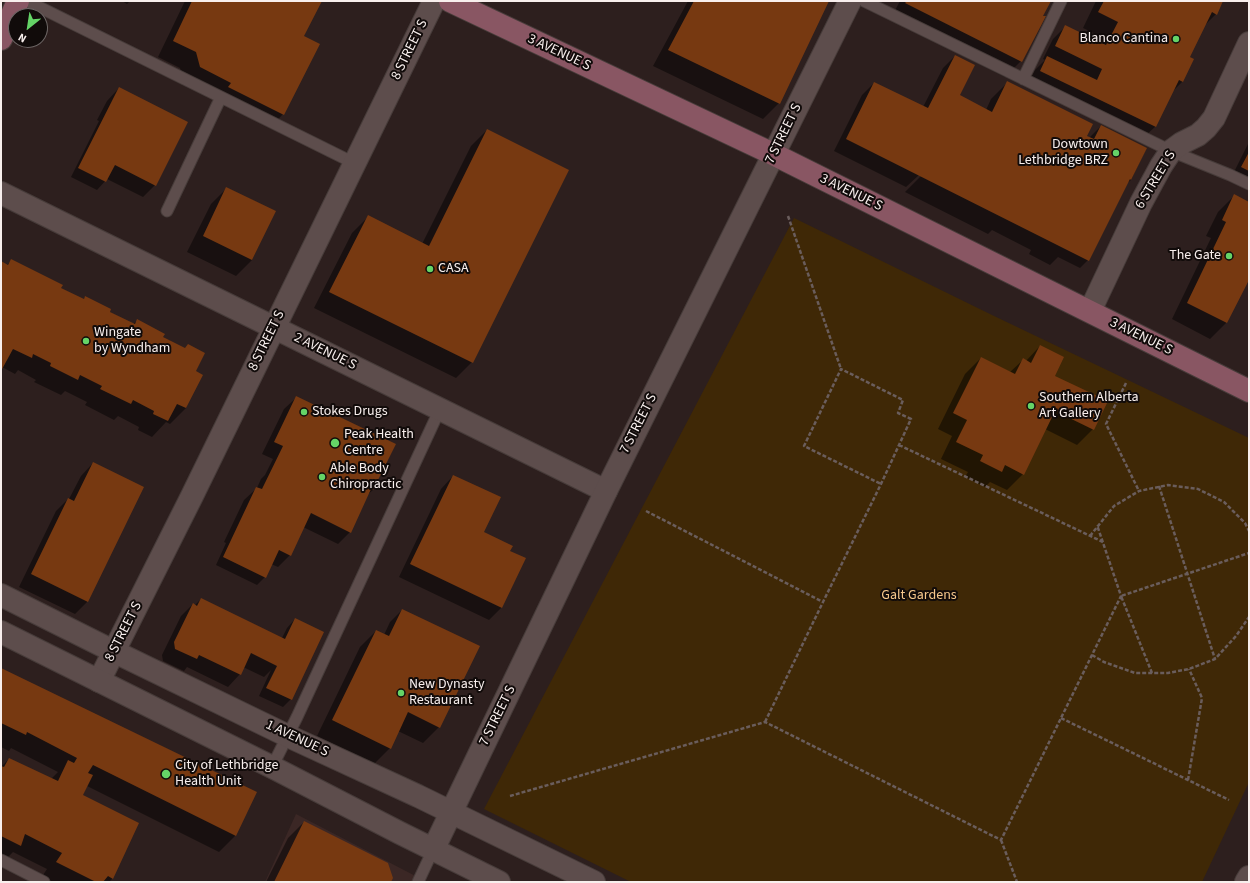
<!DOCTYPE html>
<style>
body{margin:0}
#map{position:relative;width:1250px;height:883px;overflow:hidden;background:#2d1f1e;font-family:"Source Sans 3",sans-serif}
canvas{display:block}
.frame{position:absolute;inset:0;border:2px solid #f8efed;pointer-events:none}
.north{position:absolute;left:8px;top:8px;width:40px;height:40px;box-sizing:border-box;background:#110b0a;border:1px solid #6d6665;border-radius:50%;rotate:210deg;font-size:11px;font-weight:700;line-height:16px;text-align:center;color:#f8efed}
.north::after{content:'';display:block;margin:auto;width:14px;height:18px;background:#65d467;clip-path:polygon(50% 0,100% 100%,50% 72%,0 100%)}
</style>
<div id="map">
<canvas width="1250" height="883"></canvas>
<div class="frame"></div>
<div class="north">N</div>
</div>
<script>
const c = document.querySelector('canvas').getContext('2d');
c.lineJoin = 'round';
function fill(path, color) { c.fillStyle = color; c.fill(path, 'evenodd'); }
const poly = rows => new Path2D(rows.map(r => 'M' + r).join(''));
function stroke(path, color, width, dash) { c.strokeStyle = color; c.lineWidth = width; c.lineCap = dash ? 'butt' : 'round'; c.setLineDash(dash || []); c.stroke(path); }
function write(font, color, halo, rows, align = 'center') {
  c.font = font + ' "Source Sans 3",sans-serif'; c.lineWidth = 4; c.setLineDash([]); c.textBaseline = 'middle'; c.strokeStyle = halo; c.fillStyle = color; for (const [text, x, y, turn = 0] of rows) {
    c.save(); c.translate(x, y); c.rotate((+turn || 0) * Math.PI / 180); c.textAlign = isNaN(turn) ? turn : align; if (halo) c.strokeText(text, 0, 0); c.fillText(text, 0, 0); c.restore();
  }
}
fill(poly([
 [296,814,427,882,265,882]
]), '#3b2725');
fill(poly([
 [794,218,992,315,1249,438,1249,782,1202,882,631,882,484,809]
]), '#3f2806');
fill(poly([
 [122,1,130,1,127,4],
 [185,1,321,1,303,37,318,44,283,114,271,127,184,83,180,68,158,57],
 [688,1,828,1,779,103,763,119,653,66],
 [900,1,1050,1,1021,61,1005,77,890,20],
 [1096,1,1222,1,1216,14,1204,26,1189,56,1193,60,1182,82,1172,92,1156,126,1143,138,1028,84,1035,70,1045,60,1043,59,1053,39,1065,27,1101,44,1104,38,1083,28],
 [955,56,958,96,986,110,991,99,1007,83,1086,136,1089,138,1101,126,1146,149,1131,180,1126,184,1088,260,1080,268,1058,257,1050,265,1029,254,1031,250,992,230,988,234,905,192,922,175,919,175,906,187,834,151,862,95,874,83,923,107,943,68],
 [119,88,155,185,143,197,107,179,97,190,71,177,99,121,97,120,107,101],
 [487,130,472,362,456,378,314,308,352,233,368,217,422,244,471,146],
 [1249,142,1249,189,1230,180],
 [227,188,275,211,252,260,236,276,187,252,211,204],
 [1234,196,1249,203,1249,277,1226,323,1210,339,1172,319,1211,238,1206,236,1218,212],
 [11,261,60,289,83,300,85,297,109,312,133,324,137,321,161,338,194,371,186,408,170,424,166,422,152,437,138,430,139,427,118,416,114,420,85,405,87,402,65,391,61,395,34,382,36,380,18,370,15,374,2,367,1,369,1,262,7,265],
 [1040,346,1054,376,1093,429,1077,445,1045,429,1023,474,1007,490,990,482,985,487,965,477,968,472,941,459,952,436,938,429,965,374,981,358,1010,372,1023,360,1026,361],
 [297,397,373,490,367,495,350,532,338,544,303,527,290,555,278,567,271,564,265,577,257,585,216,565,226,543,224,542,244,500,257,488,261,479,265,475,273,459,262,454,284,409],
 [93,463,87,602,75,614,19,587,56,511,68,499,69,499,81,476],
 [453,476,482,533,509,552,502,607,489,620,399,577,441,489],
 [201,599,282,638,287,628,295,619,291,699,283,707,259,696,271,670,264,677,243,667,240,674,228,687,187,667,184,671,163,661,162,655,181,616,193,604,195,605],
 [402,610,439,727,423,743,398,731,390,748,374,764,317,736,360,647,376,631,384,635,390,622],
 [1,669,256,792,235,836,219,852,87,786,82,796,113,878,109,882,48,882,41,878,47,869,13,852,4,861,1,860,1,767,9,759,51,779,58,772,11,748,9,751,1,747],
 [304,822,390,882,266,882,288,838]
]), '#0007');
fill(poly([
 [192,1,322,1,304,36,320,44,284,115,228,87,231,83,200,67,196,52,173,41],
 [694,1,829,1,780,104,668,50],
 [907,1,1051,1,1043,16,1046,16,1022,62,905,3],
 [1104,1,1223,1,1217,15,1212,12,1190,57,1194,59,1183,82,1179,80,1156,127,1040,71,1047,56,1097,80,1102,69,1055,46,1065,25,1106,45,1118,22,1098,12],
 [955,55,975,65,960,95,992,112,1007,81,1093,124,1087,136,1094,139,1101,125,1147,148,1131,180,1130,179,1089,261,846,139,874,82,928,108],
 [119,87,188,122,156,186,115,165,106,182,78,168],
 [487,129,569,170,473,363,329,292,368,215,429,246],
 [1249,152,1249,171,1241,167],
 [226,187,276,211,252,260,203,236],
 [1234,194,1249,202,1249,280,1227,323,1187,303,1226,222,1222,220],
 [11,259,63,285,61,288,84,299,85,296,111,309,110,312,135,324,137,319,165,334,163,337,185,348,188,344,205,353,196,371,203,375,186,408,177,404,168,421,153,414,154,411,133,400,131,404,100,389,102,386,80,375,78,380,50,366,51,363,33,354,32,358,13,349,1,371,1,261,8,265],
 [1040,345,1064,357,1055,376,1108,401,1094,430,1055,411,1024,475,1005,465,1002,472,980,461,983,455,956,442,967,420,953,413,981,357,1015,374,1023,358,1031,363],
 [296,396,396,444,373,490,371,489,351,533,311,513,291,556,279,550,266,578,223,557,256,487,262,489,283,446,274,442],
 [93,462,144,487,88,602,31,574,68,498,74,501],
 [453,475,501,497,484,532,513,546,510,551,526,558,502,608,410,564],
 [201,598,285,639,295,618,324,632,292,700,266,688,277,666,251,653,241,675,199,655,197,659,175,649,174,642,193,603,197,606],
 [402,609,480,646,440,728,408,712,391,749,332,720,376,630,389,636],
 [1,668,257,792,236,836,93,765,88,773,93,775,83,795,139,823,113,879,108,876,103,882,96,882,56,862,62,853,25,834,21,846,1,836,1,766,4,767,9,758,58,781,68,760,74,763,77,758,27,732,26,735,1,723],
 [304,821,388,863,393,878,391,882,274,882]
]), '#773911');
const service = poly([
 [27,1,354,163],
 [864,1,1171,151,1230,175,1249,184],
 [1023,79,1061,1],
 [167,211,221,97],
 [272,767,297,717,440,409],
 [1,860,44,882],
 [418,882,433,850]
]);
const minor = poly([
 [1,193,606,491],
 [1090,311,1141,203,1161,166,1171,151,1182,143,1198,135,1206,128,1214,118,1249,43],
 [99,681,192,496,434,1]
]);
const tertiary = poly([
 [1,595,115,652,288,736,418,796,594,882],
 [1,632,272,767,400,833,499,882],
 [433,850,606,491,850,1],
 [1246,882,1249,877]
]);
const secondary = poly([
 [450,1,773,154,1249,391],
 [1,39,18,1]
]);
stroke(service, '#473c3a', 13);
stroke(minor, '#473c3a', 24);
stroke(tertiary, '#473c3a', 24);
stroke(secondary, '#473c3a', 24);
stroke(poly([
 [788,216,841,369],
 [1126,383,1106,424,1139,491],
 [899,445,1103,542],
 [1159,486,1215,659],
 [646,511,823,602],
 [1090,536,1114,506,1139,491,1168,485,1198,489,1224,502,1245,523,1249,531],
 [1092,655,1104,662,1135,673,1168,673,1189,669,1215,659,1236,636,1249,617],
 [1152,673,1121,596,1249,553],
 [1061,718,1229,800],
 [765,722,823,602,881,484,911,419,898,413,903,400,841,369,804,446,881,484],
 [1188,780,1202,698,1189,669],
 [510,796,765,722,1001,840,1121,596,1097,525],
 [1001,840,1017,882]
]), '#6a5d5c', 2.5, [4, 2]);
stroke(service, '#5d4d4c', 11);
stroke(minor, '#5d4d4c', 22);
stroke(tertiary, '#5d4d4c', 22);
stroke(secondary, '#895663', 22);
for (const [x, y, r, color] of [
 [1176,39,4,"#65d467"],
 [1116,153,4,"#65d467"],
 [1229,256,4,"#65d467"],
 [430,269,4,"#65d467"],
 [86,341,4,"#65d467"],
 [1031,406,4,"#65d467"],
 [304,412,4,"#65d467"],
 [335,443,5,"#65d467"],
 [322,477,4,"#65d467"],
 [401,693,4,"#65d467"],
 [166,774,5,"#65d467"]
]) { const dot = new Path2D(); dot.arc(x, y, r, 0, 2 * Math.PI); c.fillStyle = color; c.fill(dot); stroke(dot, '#110b0a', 1.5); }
write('14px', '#f8efed', '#110b0a', [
 ["Blanco Cantina",1168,39,"right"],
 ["Dowtown",1108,145,"right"],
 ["Lethbridge BRZ",1108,161,"right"],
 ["The Gate",1221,256,"right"],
 ["CASA",438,269],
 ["Wingate",94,333],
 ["by Wyndham",94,349],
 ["Southern Alberta",1039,398],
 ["Art Gallery",1039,414],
 ["Stokes Drugs",312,412],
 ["Peak Health",344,435],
 ["Centre",344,451],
 ["Able Body",330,469],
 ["Chiropractic",330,485],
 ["New Dynasty",409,685],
 ["Restaurant",409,701],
 ["City of Lethbridge",175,766],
 ["Health Unit",175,782]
], 'left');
write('14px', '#f8efed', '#110b0a', [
 ["8 STREET S",410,50,-64],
 ["3 AVENUE S",559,53,25],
 ["7 STREET S",784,134,-64],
 ["6 STREET S",1156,180,-59],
 ["3 AVENUE S",851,193,26],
 ["3 AVENUE S",1141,337,26],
 ["8 STREET S",267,341,-64],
 ["2 AVENUE S",325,352,26],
 ["7 STREET S",639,424,-63],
 ["8 STREET S",124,632,-63],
 ["7 STREET S",498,716,-64],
 ["1 AVENUE S",297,739,25]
]);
write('14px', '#f6c78b', '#110b0a', [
 ["Galt Gardens",919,596]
]);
</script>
